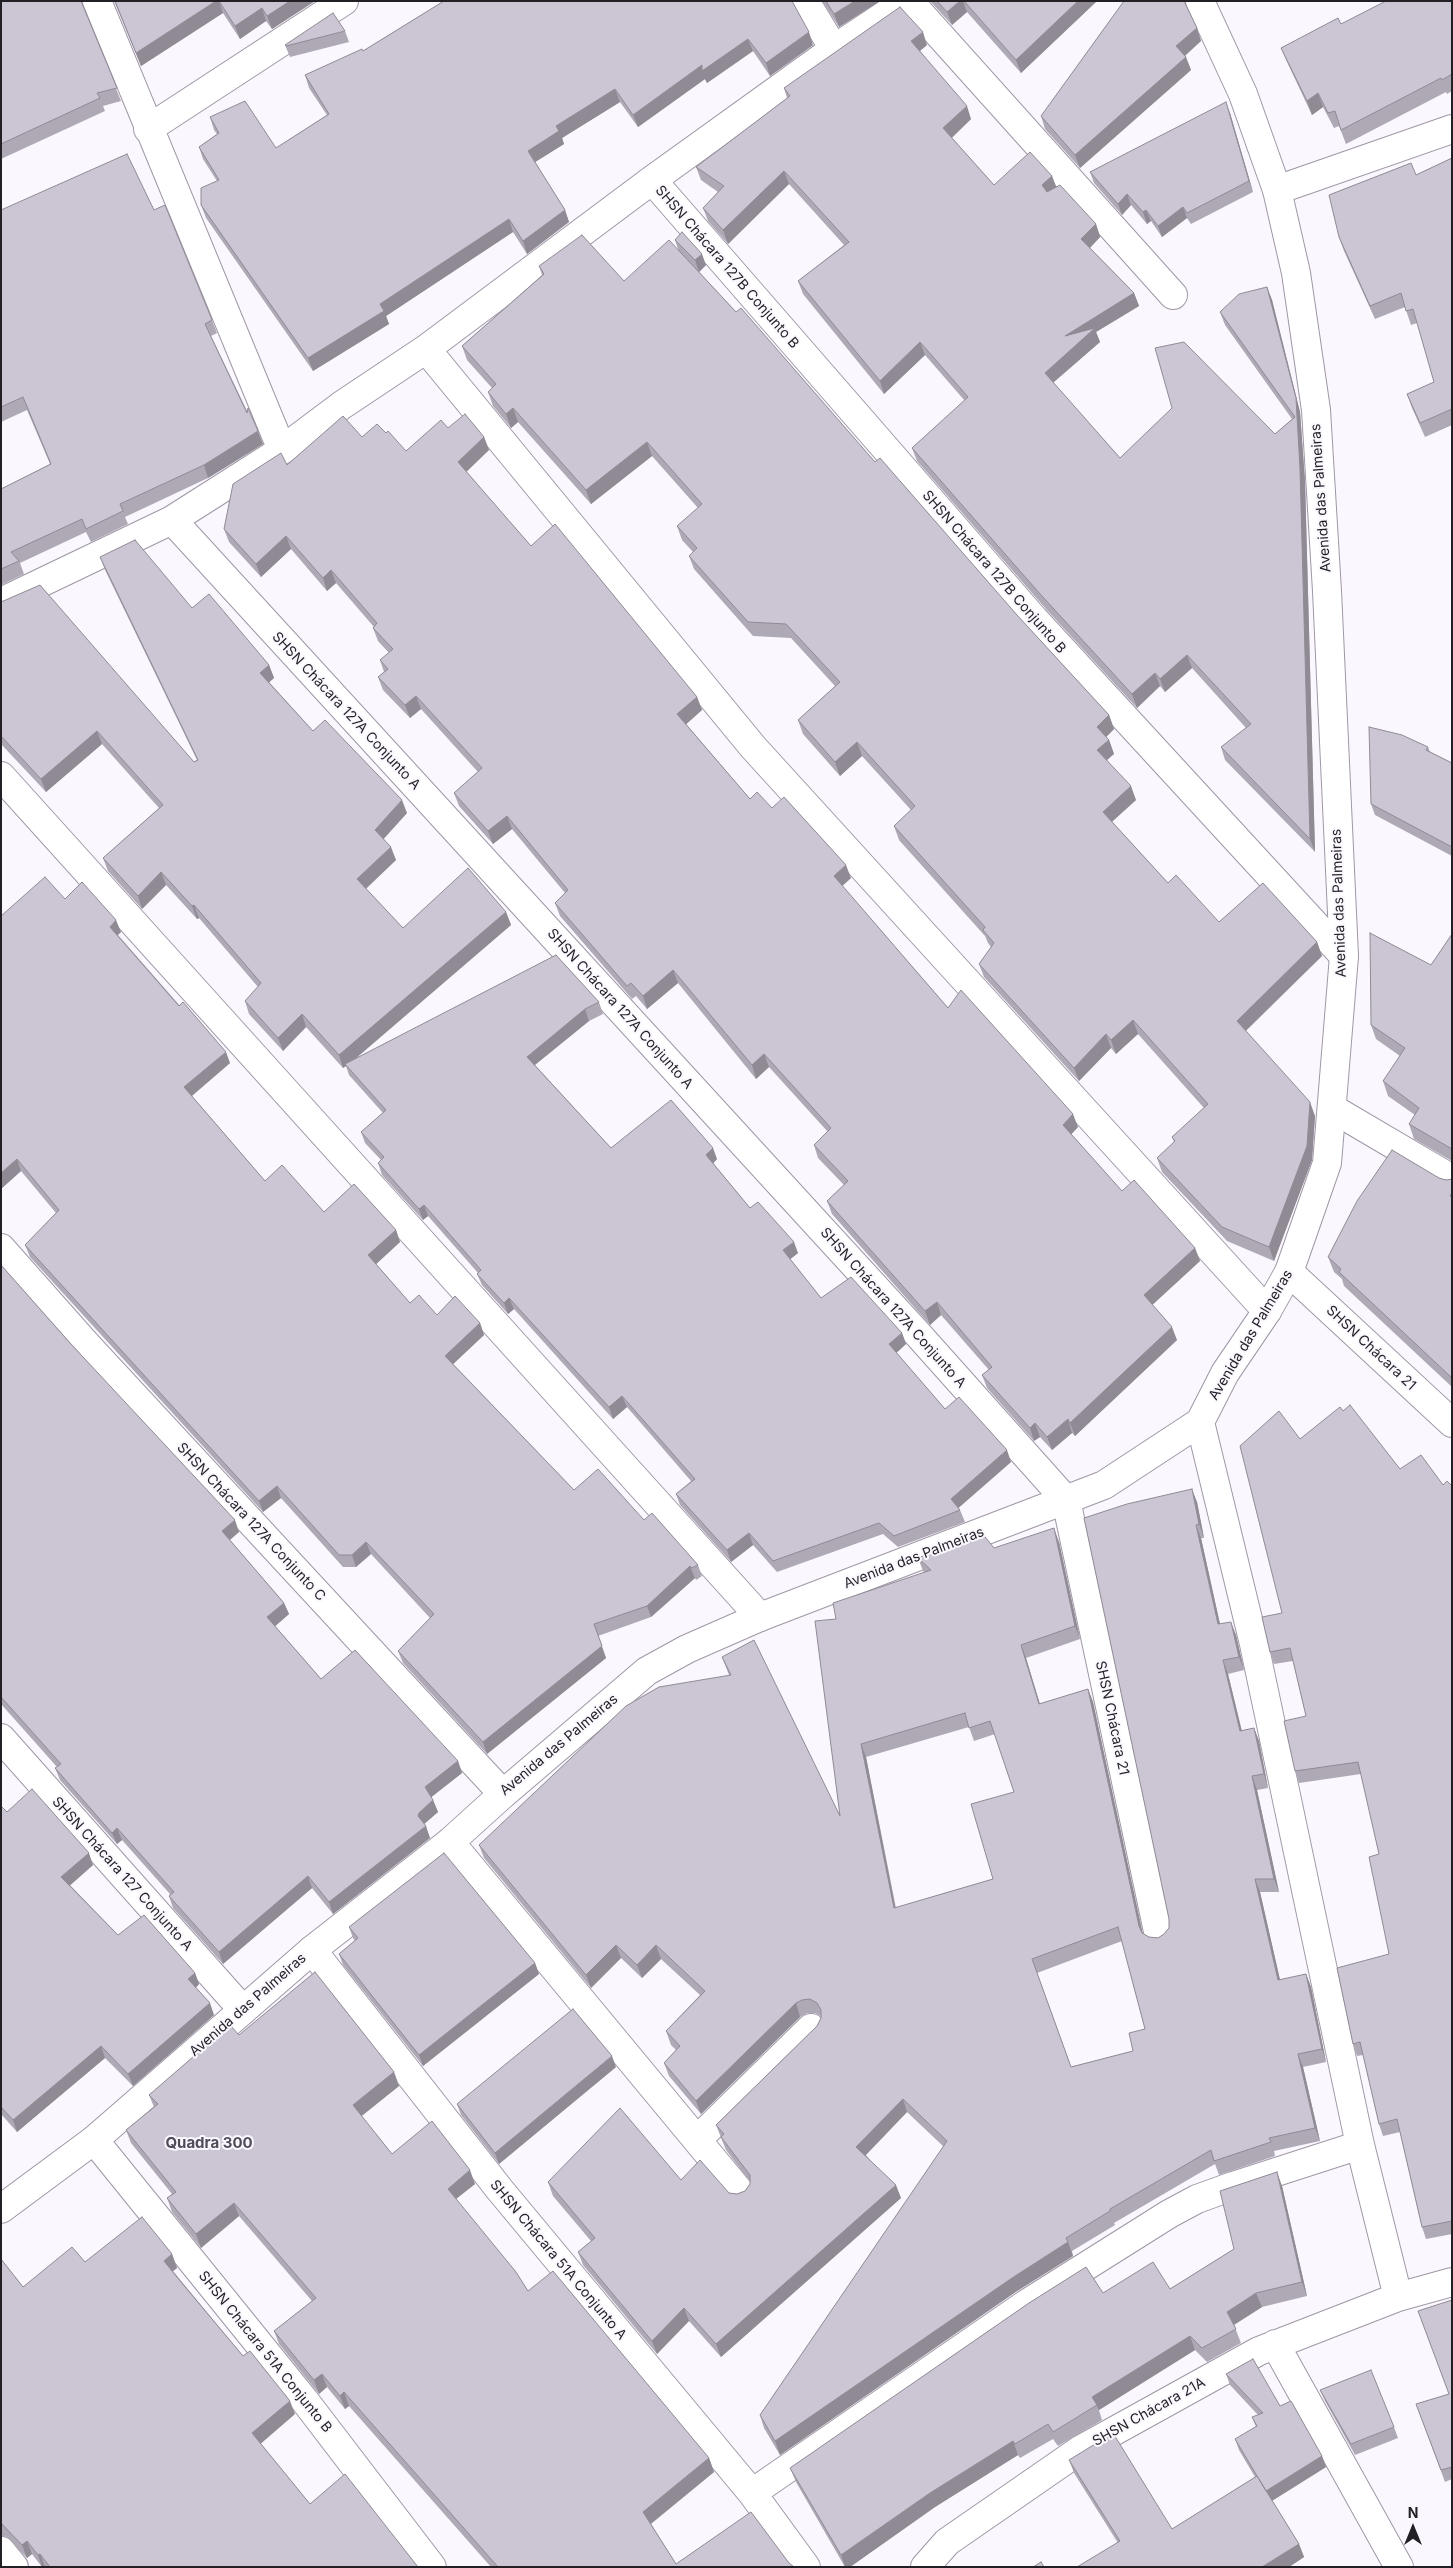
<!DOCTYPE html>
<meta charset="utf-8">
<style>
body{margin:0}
#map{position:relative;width:1453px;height:2568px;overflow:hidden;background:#faf7fe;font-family:Inter,sans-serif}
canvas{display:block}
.frame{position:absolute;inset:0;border:2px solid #221f25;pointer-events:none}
.north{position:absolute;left:1388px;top:2503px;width:50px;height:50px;-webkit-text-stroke:4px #faf7fe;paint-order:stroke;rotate:0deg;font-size:14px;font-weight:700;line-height:20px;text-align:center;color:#221f25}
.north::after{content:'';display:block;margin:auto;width:18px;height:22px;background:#221f25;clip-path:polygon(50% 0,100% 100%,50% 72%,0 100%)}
</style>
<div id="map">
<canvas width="1453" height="2568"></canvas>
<div class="frame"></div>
<div class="north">N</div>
</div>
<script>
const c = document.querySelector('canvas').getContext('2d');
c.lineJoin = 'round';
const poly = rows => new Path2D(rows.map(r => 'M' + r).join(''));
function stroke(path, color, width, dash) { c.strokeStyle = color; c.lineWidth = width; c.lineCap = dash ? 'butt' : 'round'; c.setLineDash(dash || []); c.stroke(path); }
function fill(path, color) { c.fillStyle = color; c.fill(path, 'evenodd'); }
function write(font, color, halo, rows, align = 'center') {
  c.font = font + ' Inter,sans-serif'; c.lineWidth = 4; c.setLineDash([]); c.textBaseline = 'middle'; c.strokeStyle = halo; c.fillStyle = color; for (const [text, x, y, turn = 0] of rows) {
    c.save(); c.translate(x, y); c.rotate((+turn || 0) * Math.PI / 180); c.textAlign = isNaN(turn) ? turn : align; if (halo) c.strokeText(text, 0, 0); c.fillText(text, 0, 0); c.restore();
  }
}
const street = poly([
 [97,1,282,450],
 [805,1,834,49],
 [909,1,1173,295],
 [148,129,344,1],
 [652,180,1034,619,1344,956],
 [1277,190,1452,129],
 [426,349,753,747,1267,1311],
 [172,520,915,1331,1066,1500,1159,1936],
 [1,602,172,520,282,450,342,405,426,349,652,180,834,49,906,1],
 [1,776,760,1617],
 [1333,1109,1452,1179],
 [1,1248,86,1344,503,1794],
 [1289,1272,1452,1423],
 [1200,1422,1254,1644,1360,2145,1398,2297],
 [1,1738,243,2010],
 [450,1842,740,2192],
 [312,1950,500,2190,752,2493,806,2567],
 [698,2139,811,2028],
 [94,2140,305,2401,432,2567],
 [1275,2344,1399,2567],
 [752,2493,1026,2304,1169,2214,1197,2199,1233,2186,1360,2145],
 [1,2551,14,2567],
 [925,2567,947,2542,1080,2450,1259,2351,1398,2297,1452,2282]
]);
const secondary = poly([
 [1,2209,94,2140,312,1950,450,1842,503,1794,647,1671,687,1649,760,1617,1104,1485,1200,1422,1225,1373,1267,1311,1289,1272,1327,1163,1344,956,1327,591,1316,410,1296,273,1277,190,1243,94,1200,1]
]);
stroke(street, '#9f97a6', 30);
stroke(secondary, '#9f97a6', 30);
stroke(street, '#fff', 28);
stroke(secondary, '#fff', 28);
fill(poly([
 [1,1,82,1,82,5,121,101,103,106,105,111,1,159],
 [114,1,315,1,272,29,266,21,240,39,223,13,141,66],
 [444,1,813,45,770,76,753,51,707,83,705,79,638,127,620,102,562,138,564,144,535,162,565,210,569,222,527,254,513,232,386,316,389,324,313,371,206,218,201,205,217,181,203,159,199,147,217,134,214,130,210,117,276,148,327,115,309,88,305,75,363,51],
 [822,1,880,1,839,27],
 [930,1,1097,1,1021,73,967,12,952,25],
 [1452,1,1452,91,1447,94,1446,92,1346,144,1339,126,1334,128,1323,107,1312,115,1287,62,1281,48,1341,24],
 [1197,28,1201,41,1185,56,1191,70,1080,168,1045,129,1041,116],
 [345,31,349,42,290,57,285,45],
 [927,45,920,51,971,119,952,138,994,185,1052,176,1056,187,1096,224,1100,237,1090,248,1134,293,1139,306,1096,332,1100,342,1053,383,1120,458,1275,434,1292,419,1225,325,1220,312,1267,287,1272,300,1300,412,1305,481,1315,852,1225,760,1221,747,1246,728,1192,668,1165,692,1160,686,1137,708,1046,609,917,461,912,448,965,401,925,355,884,394,803,294,798,281,844,245,789,184,728,244,708,221,703,208,718,192,701,180,696,167,787,98,784,88],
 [1230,113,1253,192,1191,224,1187,218,1162,237,1151,221,1147,224,1131,205,1122,215,1094,183,1090,172],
 [1452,158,1452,425,1425,437,1412,408,1407,394,1434,382,1417,323,1411,325,1405,307,1375,319,1344,251,1339,237,1416,175],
 [1,210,154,210,212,320,217,333,211,336,263,444,208,478,125,517,128,524,91,542,86,532,20,563,24,574,1,585,1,489,50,464,27,410,1,422],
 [675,240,706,265,699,272,1109,715,1114,729,1106,737,1109,740,1114,754,1107,760,1136,800,1112,822,1168,883,1219,922,1317,942,1322,956,1246,1031,1315,1116,1312,1160,1274,1261,1227,1241,1162,1172,1157,1158,1174,1142,1172,1137,1204,1108,1138,1034,1116,1054,1111,1048,1079,1081,984,977,979,964,991,947,988,943,985,936,899,840,894,826,911,810,862,756,840,776,803,734,798,720,835,686,791,638,753,636,694,569,689,556,693,552,682,540,677,526,698,508,652,456,591,504,518,422,511,428,493,406,488,392,492,388,467,360,462,346,542,275,539,266,624,281,678,249],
 [448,428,484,437,489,450,466,472,531,546,697,697,702,710,686,724,750,799,772,808,851,878,842,886,948,1008,1078,1127,1071,1134,1122,1191,1195,1248,1200,1261,1152,1305,1177,1340,1075,1436,1072,1433,1052,1450,1040,1437,1034,1441,987,1388,982,1375,989,1370,941,1315,930,1325,832,1214,827,1201,844,1185,818,1158,814,1145,828,1132,769,1067,756,1079,678,983,647,1009,636,996,632,999,560,916,555,903,565,893,512,829,493,844,459,806,454,793,478,772,421,709,410,718,383,690,378,677,384,672,380,660,389,653,378,641,373,628,374,627,336,583,327,591,291,549,261,577,229,542,224,529,287,465,362,437,406,451],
 [100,557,192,608,269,665,274,678,269,682,313,731,407,813,383,839,396,860,366,889,403,928,506,912,511,925,355,1058,599,1002,603,1014,589,1021,535,1065,611,1148,717,1159,713,1163,750,1208,798,1253,790,1259,821,1298,902,1333,906,1344,896,1353,945,1409,1011,1462,958,1508,960,1510,965,1522,898,1547,883,1534,777,1572,753,1545,731,1562,680,1505,676,1494,691,1481,627,1407,613,1419,514,1309,508,1314,482,1285,477,1274,478,1273,428,1216,423,1220,382,1175,378,1163,381,1160,365,1143,361,1132,383,1113,349,1075,346,1066,343,1068,306,1027,283,1051,249,1014,245,1001,258,987,199,918,197,919,166,885,142,909,108,871,103,858,159,808,102,744,46,792,1,744,1,602,194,762,197,760,105,570],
 [1428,747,1430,752,1452,763,1452,856,1375,815,1371,804],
 [65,899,121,932,118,935,230,1063,192,1096,265,1181,324,1212,396,1230,400,1242,376,1264,410,1303,437,1315,480,1323,484,1335,453,1364,574,1490,644,1520,698,1565,702,1576,696,1580,695,1578,651,1617,598,1636,606,1658,487,1754,403,1663,398,1651,430,1618,371,1554,356,1567,343,1567,281,1498,263,1512,30,1257,25,1245,56,1213,21,1171,1,1189],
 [1452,934,1452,1161,1414,1139,1409,1124,1415,1115,1388,1096,1383,1081,1400,1056,1376,1039,1371,1025,1431,965],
 [1439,1178,1446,1180,1452,1179,1452,1387,1344,1286,1342,1279,1334,1272,1328,1257],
 [1,1265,239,1532,230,1540,284,1603,289,1614,275,1626,321,1679,458,1761,462,1773,431,1797,433,1800,438,1812,424,1824,430,1838,333,1914,312,1888,223,1964,173,1908,169,1896,170,1894,122,1840,117,1844,60,1780,55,1768,57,1767,1,1704],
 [1343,1411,1400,1469,1443,1485,1452,1486,1452,2234,1426,2239,1422,2227,1400,2132,1383,2136,1379,2124,1363,2055,1357,2056,1353,2044,1389,1954,1379,1854,1361,1774,1299,1783,1295,1771,1306,1716,1293,1661,1274,1664,1270,1652,1282,1613,1300,1439],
 [1197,1502,1204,1538,1201,1538,1220,1624,1236,1635,1244,1670,1228,1674,1242,1731,1254,1728,1259,1741,1268,1788,1257,1790,1279,1892,1260,1892,1280,1980,1306,1974,1311,1987,1326,2062,1303,2067,1320,2141,1274,2151,1275,2156,1219,2175,1215,2164,1114,2223,1115,2225,1072,2251,1073,2256,1017,2291,780,2455,764,2428,760,2415,944,2147,907,2112,866,2155,901,2198,721,2357,689,2321,657,2354,583,2265,578,2252,591,2241,553,2196,548,2182,681,2180,729,2193,737,2194,745,2191,750,2184,750,2182,726,2150,716,2125,817,2026,821,2018,821,2016,815,2013,807,2013,800,2017,701,2114,669,2076,664,2063,676,2050,671,2045,666,2031,700,1995,661,1959,642,1978,621,1958,591,1988,484,1858,479,1845,729,1675,722,1657,840,1816,836,1619,924,1572,923,1571,918,1558,994,1548,1059,1542,1080,1639,1026,1658,1040,1704,1088,1689,1093,1702,1142,1933,1149,1937,1158,1938,1164,1934,1169,1928],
 [969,1727,974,1741,995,1734,1014,1792,993,1879,896,1908,866,1757],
 [1122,1941,1145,2029,1133,2051,1071,2067,1037,1973],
 [1,1806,7,1812,93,1865,70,1885,118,1935,195,1973,199,1984,196,1988,214,2015,133,2086,105,2058,17,2132,1,2114],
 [349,1927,535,1963,539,1974,423,2066,343,1965,339,1954,355,1941,353,1938],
 [239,2035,394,2072,399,2086,361,2116,392,2154,475,2184,456,2199,528,2291,709,2458,714,2472,651,2524,676,2564,789,2563,794,2567,491,2567,349,2406,345,2409,327,2387,319,2394,279,2344,274,2331,312,2301,239,2216,201,2248,172,2212,167,2198,172,2194,131,2143,126,2130,154,2107,149,2095],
 [616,2067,499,2164,461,2115,457,2104],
 [1282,2186,1307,2296,1262,2307,1234,2325,1241,2343,1207,2362,1195,2350,1099,2410,1102,2420,1058,2446,1053,2439,1020,2458,1018,2455,935,2507,850,2567,845,2567,796,2482,790,2468,1103,2293,1170,2289,1234,2249],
 [172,2254,177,2268,173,2271,243,2356,295,2414,260,2443,310,2504,418,2567,42,2567,32,2554,27,2558,7,2537,1,2536,1,2259,23,2287,85,2262],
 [1452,2300,1452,2479,1445,2482,1416,2404,1449,2394],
 [1226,2374,1280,2406,1322,2456,1326,2467,1272,2501,1299,2544,1304,2557,1289,2567,1077,2567,1118,2543,1074,2473,1069,2460,1172,2529,1255,2477,1239,2450,1235,2439,1256,2427,1252,2417,1258,2415,1230,2385],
 [1320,2390,1394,2427,1398,2438,1355,2455,1325,2401]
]), '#afa9b6');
fill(poly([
 [216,1,219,1,223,13,141,66,136,53],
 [290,1,315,1,272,29,267,16],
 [855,1,880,1,839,27,834,14],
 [960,1,963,1,967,12,952,25,947,12],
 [1078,1,1097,1,1021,73,1016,60],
 [262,8,266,21,240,39,235,26],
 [1197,28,1201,41,1181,59,1176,46],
 [809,32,813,45,770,76,766,63],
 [923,32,927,45,916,54,911,41],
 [748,39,753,51,707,83,705,79,638,127,633,115,702,65],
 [1186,57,1191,70,1080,168,1075,155],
 [615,89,620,102,562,138,564,144,532,164,528,151,556,126],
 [1318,93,1323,107,1312,115,1307,101],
 [1226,102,1230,113,1253,192,1249,181],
 [967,106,971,119,948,141,943,128],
 [784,171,789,184,728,244,723,230],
 [1052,176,1057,189,1047,198,1042,185],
 [1127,194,1131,205,1122,215,1118,204],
 [1183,207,1187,218,1162,237,1158,226],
 [565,210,569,222,527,254,523,241],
 [1146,210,1151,221,1147,224,1143,212],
 [509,219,513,232,386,316,389,324,313,371,308,358,380,304],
 [1096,224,1100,237,1086,252,1081,239],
 [702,254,706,265,699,272,695,260],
 [1267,287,1272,300,1300,412,1305,481,1315,852,1310,839,1296,398],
 [1134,293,1139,306,1096,332,1100,342,1049,386,1045,373,1065,336],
 [920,342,925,355,884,394,880,381],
 [513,408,518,422,511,428,506,414],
 [258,431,263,444,208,478,204,465],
 [484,437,489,450,463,475,458,462],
 [647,442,652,456,591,504,586,490],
 [286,536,291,549,261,577,256,564],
 [331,570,336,583,327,591,323,578],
 [1187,655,1192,668,1165,692,1160,679],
 [269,665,274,678,265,686,260,673],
 [1155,673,1160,686,1137,708,1132,694],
 [416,696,421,709,410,718,405,705],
 [697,697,702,710,682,728,677,714],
 [1109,715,1114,729,1102,741,1097,727],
 [97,731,102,744,46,792,41,779],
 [1109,740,1114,754,1102,764,1097,750],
 [857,742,862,756,840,776,835,762],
 [1131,786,1136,800,1108,825,1103,812],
 [402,800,407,813,380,843,375,830],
 [507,816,512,829,493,844,488,831],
 [391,847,396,860,362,892,357,879],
 [846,865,851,878,839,889,834,876],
 [161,872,166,885,142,909,138,896],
 [194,905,199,918,197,919,192,906],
 [506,912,511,925,347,1066,345,1064,346,1066,343,1068,339,1055],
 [116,920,121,932,114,938,110,927],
 [1317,942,1322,956,1242,1034,1237,1021],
 [673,970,678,983,647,1009,643,996],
 [585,1009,589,1021,531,1068,527,1057],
 [302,1014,306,1027,283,1051,278,1038],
 [1133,1020,1138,1034,1116,1054,1111,1040],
 [1106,1034,1111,1048,1079,1081,1074,1068],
 [226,1052,230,1063,188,1099,184,1087],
 [764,1054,769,1067,756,1079,752,1065],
 [1310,1102,1315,1116,1312,1160,1274,1261,1269,1247],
 [1073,1114,1078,1127,1068,1138,1063,1125],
 [713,1148,717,1159,711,1166,706,1155],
 [17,1159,21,1171,1,1189,1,1173],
 [424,1205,428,1216,423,1220,419,1209],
 [396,1230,400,1242,373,1267,368,1255],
 [794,1242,798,1253,788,1261,783,1250],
 [1195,1248,1200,1261,1149,1308,1144,1295],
 [509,1298,514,1309,508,1314,504,1303],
 [937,1302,941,1315,930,1325,925,1311],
 [480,1323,484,1335,449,1368,445,1356],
 [1172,1327,1177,1340,1075,1436,1070,1423],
 [902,1333,906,1344,893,1356,889,1344],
 [622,1396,627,1407,613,1419,609,1407],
 [1068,1419,1072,1433,1052,1450,1047,1437],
 [1035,1423,1040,1437,1034,1441,1030,1428],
 [1007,1450,1011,1462,955,1511,951,1499],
 [277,1486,281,1498,263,1512,259,1501],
 [1192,1489,1197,1502,1204,1538,1199,1524],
 [235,1520,239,1532,226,1543,222,1531],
 [1196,1525,1201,1538,1223,1638,1218,1624],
 [1054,1528,1059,1542,1080,1639,1075,1626],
 [749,1533,753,1545,731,1562,727,1550],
 [366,1542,371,1554,356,1567,352,1555],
 [690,1566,695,1578,651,1617,647,1606],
 [284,1603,289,1614,272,1629,267,1617],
 [1231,1622,1236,1635,1244,1670,1239,1657],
 [594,1624,606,1658,487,1754,483,1742],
 [1021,1645,1026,1658,1044,1718,1039,1704],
 [1223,1660,1228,1674,1245,1745,1240,1731],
 [1088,1689,1093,1702,1144,1939,1139,1926],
 [1254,1728,1259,1741,1268,1788,1264,1774],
 [861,1744,866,1757,898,1922,894,1908],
 [458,1761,462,1773,429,1799,425,1787],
 [1252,1776,1257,1790,1279,1892,1274,1879],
 [433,1800,438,1812,423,1825,418,1816,419,1813],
 [426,1826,430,1838,333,1914,329,1902],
 [117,1828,122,1840,117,1844,112,1833],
 [89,1853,93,1865,66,1889,61,1877],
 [308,1876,312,1888,223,1964,219,1952],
 [1255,1879,1260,1892,1283,1993,1278,1980],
 [616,1945,621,1958,591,1988,586,1975],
 [656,1945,661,1959,642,1978,637,1965],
 [535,1963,539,1974,423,2066,419,2055],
 [195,1973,199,1984,192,1991,188,1979],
 [1306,1974,1311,1987,1326,2062,1322,2049],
 [210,2003,214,2015,133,2086,128,2074],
 [796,2003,800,2017,701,2114,696,2101],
 [101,2046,105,2058,17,2132,13,2120],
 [1298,2054,1303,2067,1320,2141,1315,2128],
 [612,2056,616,2067,499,2164,495,2153],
 [394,2072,399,2086,358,2119,353,2105],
 [903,2099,907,2112,861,2160,856,2147],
 [470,2170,475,2184,452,2202,448,2189],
 [1277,2172,1282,2186,1307,2296,1302,2282],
 [896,2185,901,2198,721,2357,716,2344],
 [234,2203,239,2216,201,2248,196,2234],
 [1068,2242,1073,2256,1017,2291,780,2455,775,2441,1012,2278],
 [172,2254,177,2268,169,2274,164,2261],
 [1256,2293,1262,2307,1232,2326,1227,2312],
 [684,2308,689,2321,657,2354,652,2341],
 [1190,2336,1195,2350,1099,2410,1092,2397],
 [322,2374,327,2387,319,2394,314,2380],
 [344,2392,349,2406,345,2409,340,2396],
 [290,2401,295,2414,257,2447,252,2433],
 [1013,2441,1018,2455,935,2507,850,2567,845,2567,841,2555,930,2493],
 [1322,2456,1326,2467,1270,2502,1266,2491],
 [709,2458,714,2472,648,2526,643,2512],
 [27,2541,32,2554,27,2558,22,2545],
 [1299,2544,1304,2557,1289,2567,1262,2567],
 [40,2554,45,2567,42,2567,38,2555]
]), '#8f8a94');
const building = poly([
 [1,1,81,1,117,88,97,93,100,98,1,144,1,1],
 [115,1,216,1,136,53,115,1],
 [219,1,290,1,267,16,262,8,235,26,219,1],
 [444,1,792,1,809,32,766,63,748,39,702,71,702,65,633,115,615,89,556,126,559,131,528,151,565,210,523,241,509,219,380,304,384,311,308,358,201,205,201,188,219,180,199,147,219,133,210,117,245,101,276,148,329,114,305,75,362,49,363,51,444,1],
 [826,1,855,1,834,14,826,1],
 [937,1,960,1,947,12,937,1],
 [964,1,1078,1,1016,60,964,1],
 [1124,1,1184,1,1197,28,1176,46,1186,57,1075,155,1041,116,1124,1],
 [1386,1,1452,1,1452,74,1442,80,1441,78,1341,130,1335,111,1328,113,1318,93,1307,101,1281,48,1338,18,1341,24,1386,1],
 [900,7,923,32,911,41,967,106,943,128,994,185,1030,152,1052,176,1042,185,1047,192,1060,185,1096,224,1081,239,1134,293,1065,336,1095,328,1045,373,1120,458,1172,408,1155,348,1184,342,1275,434,1295,417,1220,312,1239,294,1267,287,1296,398,1300,468,1310,839,1221,747,1251,724,1187,655,1160,679,1155,673,1132,694,1041,595,912,448,968,397,920,342,880,381,798,281,849,242,784,171,723,230,703,208,724,186,696,167,790,96,784,88,900,7],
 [333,13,345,31,286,46,285,45,333,13],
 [1226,102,1249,181,1187,213,1183,207,1158,226,1146,210,1143,212,1127,194,1118,204,1090,172,1226,102],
 [127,154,154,210,165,205,212,320,205,324,247,413,248,408,258,431,204,465,120,504,123,511,86,529,82,519,11,552,19,561,1,569,1,489,51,464,23,397,1,407,1,210,127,154],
 [1452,158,1452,409,1420,423,1407,394,1434,382,1413,309,1406,311,1401,293,1370,306,1339,237,1329,195,1411,163,1416,175,1452,158],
 [682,232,702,254,695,260,675,240,682,232],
 [582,235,624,281,669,240,736,312,741,308,875,462,880,458,1017,615,1109,715,1097,727,1109,740,1097,750,1131,786,1103,812,1168,883,1176,875,1219,922,1263,883,1317,942,1237,1021,1310,1102,1307,1146,1269,1247,1222,1227,1157,1158,1175,1141,1172,1137,1208,1104,1133,1020,1111,1040,1106,1034,1074,1068,979,964,994,943,983,930,985,927,894,826,915,806,857,742,835,762,798,720,840,682,786,624,748,622,689,556,697,548,677,526,702,504,647,442,586,490,513,408,506,414,488,392,496,384,462,346,544,274,539,266,582,235],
 [465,414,484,437,458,462,531,546,555,524,697,697,677,714,750,799,757,792,772,808,784,797,846,865,834,876,948,1008,961,990,1073,1114,1063,1125,1122,1191,1134,1180,1195,1248,1144,1295,1172,1327,1070,1423,1068,1419,1047,1437,1035,1423,1030,1428,982,1375,992,1367,937,1302,925,1311,827,1201,848,1181,814,1145,831,1128,764,1054,752,1065,673,970,643,996,631,983,627,986,555,903,568,890,507,816,488,831,454,793,482,768,416,696,405,705,378,677,388,669,380,660,393,649,373,628,377,623,331,570,323,578,286,536,256,564,224,529,233,484,281,453,287,465,343,416,362,437,377,424,386,433,388,431,406,451,441,420,448,428,465,414],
 [135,540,192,608,209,594,269,665,260,673,313,731,325,720,402,800,375,830,391,847,357,879,403,928,468,868,506,912,339,1055,302,1014,278,1038,245,1001,261,983,194,905,192,906,161,872,138,896,103,858,163,805,97,731,41,779,1,736,1,602,40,585,194,762,198,760,100,557,135,540],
 [1369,727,1402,735,1428,747,1426,750,1452,763,1452,847,1371,804,1369,727],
 [45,877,65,899,82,882,116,920,110,927,179,1006,183,1002,226,1052,184,1087,265,1181,282,1165,324,1212,354,1184,396,1230,368,1255,410,1303,419,1295,437,1315,455,1296,480,1323,445,1356,574,1490,598,1469,644,1520,652,1513,698,1565,692,1568,690,1566,647,1606,594,1624,602,1646,483,1742,398,1651,434,1614,366,1542,352,1555,339,1555,277,1486,259,1501,25,1245,59,1210,17,1159,1,1173,1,916,45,877],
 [1370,933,1431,965,1452,934,1452,1149,1409,1124,1419,1108,1383,1081,1405,1048,1371,1025,1370,933],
 [556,955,599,1002,585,1009,527,1057,611,1148,671,1100,713,1148,706,1155,750,1208,758,1202,794,1242,783,1250,821,1298,851,1277,902,1333,889,1344,945,1409,959,1397,1007,1450,951,1499,960,1510,894,1536,879,1523,773,1561,749,1533,727,1550,676,1494,695,1479,622,1396,609,1407,509,1298,504,1303,477,1274,481,1270,424,1205,419,1209,378,1163,384,1157,361,1132,386,1110,345,1064,556,955],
 [1392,1150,1439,1178,1446,1180,1452,1179,1452,1193,1450,1196,1452,1197,1452,1378,1339,1272,1341,1269,1328,1257,1357,1201,1392,1150],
 [1,1265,70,1343,235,1520,222,1531,284,1603,267,1617,321,1679,355,1650,458,1761,425,1787,433,1800,419,1813,418,1816,426,1826,329,1902,308,1876,219,1952,169,1896,174,1892,117,1828,112,1833,55,1768,61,1764,1,1697,1,1265],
 [1350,1405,1400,1469,1421,1455,1443,1485,1447,1481,1452,1486,1452,2221,1422,2227,1397,2119,1379,2124,1360,2042,1353,2044,1337,1968,1389,1954,1369,1857,1379,1854,1358,1762,1295,1771,1284,1721,1306,1716,1290,1648,1270,1652,1262,1617,1282,1613,1240,1446,1279,1411,1300,1439,1340,1407,1343,1411,1350,1405],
 [1192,1489,1199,1524,1196,1525,1218,1624,1231,1622,1239,1657,1223,1660,1240,1731,1254,1728,1264,1774,1252,1776,1274,1879,1255,1879,1278,1980,1306,1974,1322,2049,1298,2054,1315,2128,1269,2138,1271,2142,1214,2161,1211,2150,1110,2209,1110,2211,1066,2238,1068,2242,1012,2278,775,2441,760,2415,947,2141,903,2099,856,2147,896,2185,716,2344,684,2308,652,2341,578,2252,595,2238,548,2182,620,2108,681,2180,700,2160,729,2193,737,2194,745,2191,750,2184,750,2175,721,2137,724,2134,716,2125,817,2026,821,2018,821,2010,817,2003,810,1999,802,2000,796,2003,696,2101,664,2063,680,2046,666,2031,705,1991,656,1945,637,1965,616,1945,586,1975,479,1845,626,1706,659,1687,731,1675,722,1657,754,1640,840,1816,815,1621,836,1619,833,1603,931,1570,918,1558,982,1533,994,1548,1054,1528,1075,1626,1021,1645,1039,1704,1088,1689,1139,1926,1142,1933,1149,1937,1158,1938,1164,1934,1169,1928,1169,1919,1084,1518,1127,1504,1192,1489],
 [965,1713,969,1728,990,1721,1014,1792,971,1804,993,1879,894,1908,861,1744,965,1713],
 [1118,1927,1145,2029,1129,2033,1133,2051,1071,2067,1032,1959,1118,1927],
 [32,1789,89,1853,61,1877,118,1935,144,1915,195,1973,188,1979,210,2003,128,2074,101,2046,13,2120,1,2107,1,1806,7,1812,32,1789],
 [444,1853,535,1963,419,2055,339,1954,358,1938,349,1927,444,1853],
 [315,1972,394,2072,353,2105,392,2154,432,2121,470,2170,448,2189,516,2272,528,2291,553,2271,709,2458,643,2512,676,2564,751,2512,789,2563,794,2567,498,2567,344,2392,340,2396,322,2374,314,2380,274,2331,316,2298,234,2203,196,2234,167,2198,176,2192,126,2130,158,2104,149,2095,230,2025,239,2035,315,1972],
 [573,2009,612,2056,495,2153,457,2104,573,2009],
 [1277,2172,1302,2282,1256,2293,1227,2312,1236,2329,1202,2348,1190,2336,1092,2397,1097,2405,1053,2432,1048,2424,1015,2444,1013,2441,930,2493,841,2555,790,2468,1029,2303,1086,2267,1103,2293,1153,2262,1170,2289,1234,2249,1220,2191,1277,2172],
 [142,2217,172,2254,164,2261,181,2282,243,2356,250,2351,290,2401,252,2433,310,2504,345,2474,418,2567,50,2567,40,2554,38,2555,27,2541,22,2545,1,2523,1,2259,23,2287,72,2247,85,2262,142,2217],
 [1452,2300,1452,2467,1441,2470,1416,2404,1449,2394,1418,2311,1452,2300],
 [1253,2359,1280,2406,1291,2401,1322,2456,1266,2491,1235,2439,1257,2426,1252,2417,1263,2413,1226,2374,1253,2359],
 [1371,2370,1394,2427,1351,2444,1320,2390,1371,2370],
 [1113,2433,1172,2529,1257,2476,1299,2544,1262,2567,1077,2567,1120,2541,1069,2460,1113,2433],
 [1041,2562,1044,2567,1033,2567,1041,2562]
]);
fill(building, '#ccc5d4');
stroke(building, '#8f8a94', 1);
write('14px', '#221f25', '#faf7fe', [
 ["SHSN Chácara 127B Conjunto B",727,267,49],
 ["Avenida das Palmeiras",1321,498,-94],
 ["SHSN Chácara 127B Conjunto B",994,572,49],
 ["SHSN Chácara 127A Conjunto A",346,711,47],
 ["Avenida das Palmeiras",1339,903,-92],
 ["SHSN Chácara 127A Conjunto A",620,1009,48],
 ["SHSN Chácara 127A Conjunto A",893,1308,48],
 ["Avenida das Palmeiras",1251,1335,-59],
 ["SHSN Chácara 21",1371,1348,43],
 ["SHSN Chácara 127A Conjunto C",251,1522,47],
 ["Avenida das Palmeiras",914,1558,-21],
 ["SHSN Chácara 21",1112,1718,78],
 ["Avenida das Palmeiras",559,1745,-40],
 ["SHSN Chácara 127 Conjunto A",122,1874,48],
 ["Avenida das Palmeiras",248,2005,-41],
 ["SHSN Chácara 51A Conjunto A",558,2260,50],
 ["SHSN Chácara 51A Conjunto B",265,2352,51],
 ["SHSN Chácara 21A",1149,2412,-29]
]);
write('bold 15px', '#514b58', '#faf7fe', [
 ["Quadra 300",209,2143]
]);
</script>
